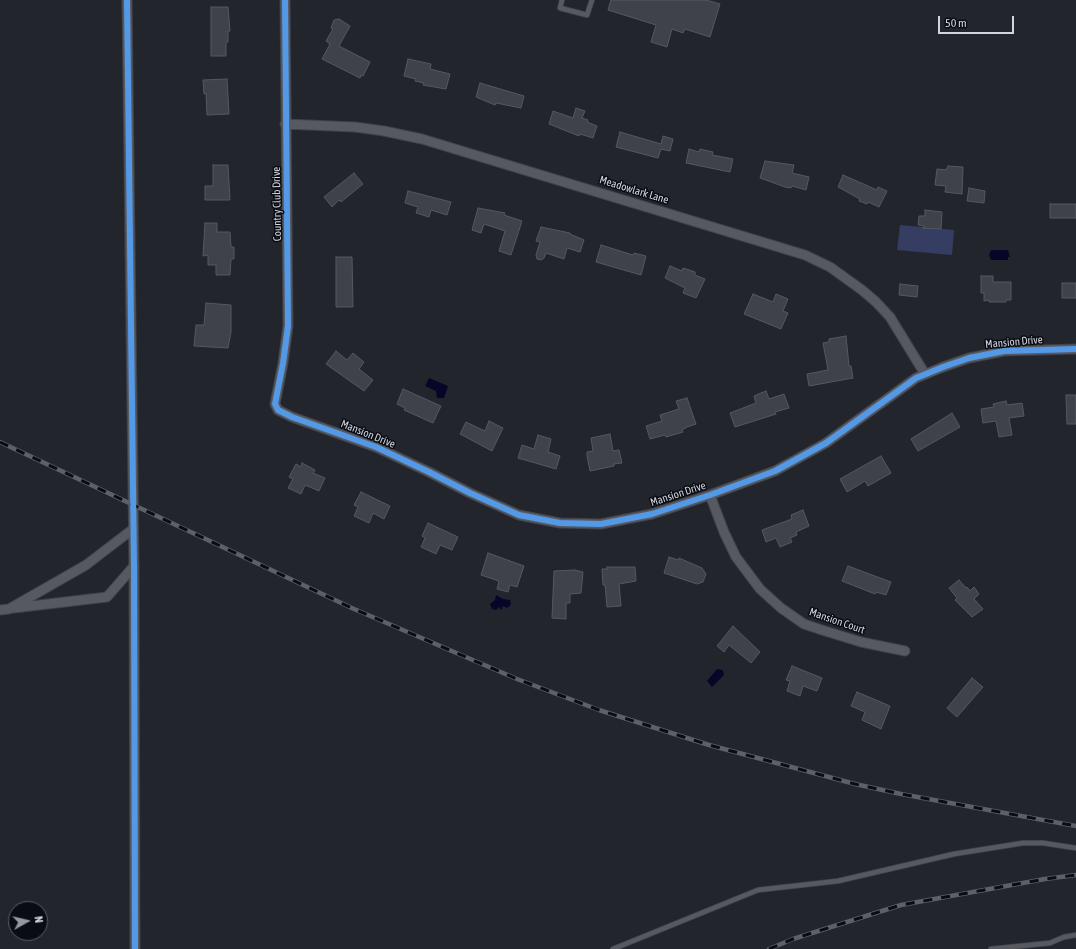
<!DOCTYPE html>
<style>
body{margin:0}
#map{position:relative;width:1076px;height:949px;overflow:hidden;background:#23252d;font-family:"Asap Condensed",sans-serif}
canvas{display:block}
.north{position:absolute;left:8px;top:901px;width:40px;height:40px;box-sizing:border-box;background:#0a0c13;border:1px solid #5a5c65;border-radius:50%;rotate:82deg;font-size:11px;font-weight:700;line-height:16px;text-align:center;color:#d2d5e0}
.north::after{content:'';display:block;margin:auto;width:14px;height:18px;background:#9597a1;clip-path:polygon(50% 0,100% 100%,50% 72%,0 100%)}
.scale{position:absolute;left:938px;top:16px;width:76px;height:18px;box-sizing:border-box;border:2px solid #d2d5e0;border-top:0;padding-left:5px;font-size:12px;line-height:14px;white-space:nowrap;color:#d2d5e0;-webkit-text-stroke:3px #0a0c13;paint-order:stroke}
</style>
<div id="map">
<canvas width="1076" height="949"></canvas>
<div class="north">N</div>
<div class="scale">50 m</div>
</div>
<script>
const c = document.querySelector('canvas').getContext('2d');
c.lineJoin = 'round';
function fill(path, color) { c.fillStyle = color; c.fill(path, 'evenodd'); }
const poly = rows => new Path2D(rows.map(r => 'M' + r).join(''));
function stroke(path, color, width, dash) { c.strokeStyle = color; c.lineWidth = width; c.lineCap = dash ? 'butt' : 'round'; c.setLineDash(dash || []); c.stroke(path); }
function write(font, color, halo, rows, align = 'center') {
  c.font = font + ' "Asap Condensed",sans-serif'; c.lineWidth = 3; c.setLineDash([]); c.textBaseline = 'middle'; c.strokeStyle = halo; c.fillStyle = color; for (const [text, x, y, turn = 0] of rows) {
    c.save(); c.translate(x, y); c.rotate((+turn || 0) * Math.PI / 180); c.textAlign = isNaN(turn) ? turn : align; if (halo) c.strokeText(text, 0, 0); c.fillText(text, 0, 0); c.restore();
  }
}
fill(poly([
 [900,225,954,230,952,255,897,250]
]), '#363d62');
fill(poly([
 [991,250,1008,250,1010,257,1008,257,1008,260,991,260,989,255],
 [429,378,448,386,444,398,437,398,436,391,425,386],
 [496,595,503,599,510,600,511,603,510,606,507,608,503,606,501,610,499,607,496,610,492,609,490,604,495,600],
 [717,669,723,670,724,675,712,687,707,681]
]), '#070528');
const building = poly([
 [611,0,706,0,720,4,710,37,685,29,683,33,672,29,667,47,651,42,656,25,608,10,611,0],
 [211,7,228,7,230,31,228,31,228,42,226,42,226,56,211,56,211,7],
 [339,19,350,26,339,46,370,62,363,76,361,75,360,78,322,59,330,44,326,41,333,29,331,28,334,20,339,19],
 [408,59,431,64,430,69,450,74,446,89,423,85,424,83,415,81,416,79,404,76,408,59],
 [227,79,229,114,207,115,206,93,204,94,203,80,227,79],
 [480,83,524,96,521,108,496,103,495,105,476,97,480,83],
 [576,108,585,111,582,118,588,120,587,122,597,126,593,138,580,134,579,136,549,124,553,111,573,118,576,108],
 [620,132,661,144,663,136,673,139,670,151,661,149,658,158,616,147,620,132],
 [689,149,699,152,700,149,713,152,712,155,733,159,730,172,686,163,689,149],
 [765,161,794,165,792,173,809,177,806,190,792,186,791,188,785,187,760,178,765,161],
 [213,165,228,165,230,200,205,200,205,186,213,186,213,165],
 [948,166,963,167,962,194,945,192,946,186,935,185,937,169,946,170,948,166],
 [354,173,363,184,341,202,339,200,332,207,324,197,354,173],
 [843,175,877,190,878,187,887,191,879,207,868,202,867,204,859,201,860,199,838,187,843,175],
 [969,188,985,191,984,203,967,201,969,188],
 [408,191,451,202,447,215,431,210,429,217,416,213,418,207,405,203,408,191],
 [1050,204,1076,204,1076,218,1050,218,1050,204],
 [478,208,505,213,504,215,522,221,511,255,499,251,505,231,484,224,481,233,472,230,478,208],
 [925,210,942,212,941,229,923,228,924,226,918,225,919,216,925,216,925,210],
 [205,223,217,223,217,232,230,232,231,247,234,247,234,259,231,259,230,275,216,275,216,265,208,265,208,255,203,256,205,223],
 [541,227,570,233,570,234,584,240,580,252,567,248,564,259,546,253,544,258,541,260,537,259,536,255,540,242,536,241,541,227],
 [601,245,633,255,634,253,646,256,641,275,596,262,601,245],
 [336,257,352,257,353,307,336,307,336,257],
 [670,266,682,271,683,268,695,272,695,275,705,279,696,298,683,293,685,288,665,278,670,266],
 [981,276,993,276,993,282,1011,282,1011,300,1006,300,1006,302,989,302,989,300,984,301,984,293,981,293,981,276],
 [1062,283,1076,283,1076,298,1062,298,1062,283],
 [900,284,918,286,917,297,899,295,900,284],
 [753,294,773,302,776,294,788,299,783,311,788,313,781,329,744,314,753,294],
 [206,303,231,305,231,332,228,348,194,346,196,325,204,325,206,303],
 [846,336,849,366,851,366,853,378,809,386,807,374,828,370,823,343,829,342,829,339,846,336],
 [336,351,347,360,353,353,364,362,359,369,373,380,364,391,326,364,336,351],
 [403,389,441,406,433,423,404,410,405,408,397,404,403,389],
 [766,391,769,399,784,394,789,408,775,412,776,414,735,427,730,413,756,403,754,396,766,391],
 [1066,395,1076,395,1076,424,1067,424,1066,395],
 [687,398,696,424,687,427,682,430,683,432,666,437,665,435,650,439,646,426,662,421,660,415,679,409,676,401,687,398],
 [1006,401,1007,405,1022,403,1024,416,1009,418,1012,435,999,437,996,421,983,423,981,409,994,407,993,404,1006,401],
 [952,413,960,427,918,451,911,439,952,413],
 [489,421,503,428,492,451,460,434,466,422,485,431,489,421],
 [610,434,613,451,619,450,622,463,614,464,614,466,590,471,587,456,587,452,593,451,591,438,610,434],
 [538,435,551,439,548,452,560,456,556,469,518,458,522,445,534,449,538,435],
 [881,456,891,473,868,486,865,481,847,492,840,479,881,456],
 [302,463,315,470,313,473,325,478,319,491,305,485,301,494,288,488,293,479,289,477,296,464,301,467,302,463],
 [361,492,390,506,384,519,373,513,369,523,354,516,358,507,354,505,361,492],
 [803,510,809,526,796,532,797,535,790,538,792,542,780,547,776,538,766,542,762,530,792,519,791,515,803,510],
 [428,523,458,537,452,550,440,545,436,554,421,547,425,538,422,536,428,523],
 [488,553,524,566,517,587,510,585,508,592,497,589,499,581,481,575,488,553],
 [669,557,678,560,679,558,702,568,706,574,703,582,697,584,664,573,669,557],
 [848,566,891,582,886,595,876,592,875,594,842,581,848,566],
 [607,567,635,567,636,581,619,584,621,606,607,607,605,585,603,585,602,569,608,569,607,567],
 [575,570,583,572,581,593,570,594,570,603,566,603,566,619,552,618,554,571,575,570],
 [959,580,966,588,967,587,970,591,974,587,979,594,974,599,983,609,972,617,955,600,957,598,949,588,959,580],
 [733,626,760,652,751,663,729,645,724,652,717,646,733,626],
 [792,666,822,678,817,691,803,686,800,696,787,691,790,681,786,680,792,666],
 [972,678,983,687,957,717,947,708,972,678],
 [857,692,890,706,881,729,862,720,865,712,851,706,857,692]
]);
fill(building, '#40424a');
stroke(building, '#56585f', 1);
const service = poly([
 [562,0,560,8,587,15,592,0],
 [613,949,758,890,838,881,954,854,1023,843,1043,843,1076,848],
 [991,949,1050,943,1064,937,1076,935]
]);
const minor = poly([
 [127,0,134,566,135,949],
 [285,0,288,326,283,363,275,404,278,410,292,417,376,447,429,472,470,493,519,515,560,523,601,524,652,514,710,495,775,471,826,443,916,378,943,367,969,358,1004,351,1076,349],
 [285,124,355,127,384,131,422,139,805,255,830,267,862,290,876,302,890,317,925,374],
 [710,495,724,532,736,557,760,589,781,608,804,624,822,630,861,642,905,651],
 [14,608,107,597,134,566],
 [0,610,9,609,86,565,133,529]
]);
stroke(service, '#404249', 6);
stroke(minor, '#404249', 11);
stroke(service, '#575960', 4.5);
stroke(minor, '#575960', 9);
const rail = poly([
 [0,442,354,609,517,679,599,710,709,745,855,784,901,794,1076,826],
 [769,949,793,939,901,905,1045,879,1076,875]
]);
stroke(rail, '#5e6067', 4.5);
stroke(rail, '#0a0c13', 3, [9]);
stroke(poly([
 [127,0,134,566,135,949],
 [285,0,288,326,283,363,275,404,278,410,292,417,376,447,429,472,470,493,519,515,560,523,601,524,652,514,710,495,775,471,826,443,916,378,943,367,969,358,1004,351,1076,349]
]), '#5399e6', 6);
write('11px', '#d2d5e0', '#0a0c13', [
 ["Meadowlark Lane",634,190,17],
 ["Country Club Drive",277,204,-91],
 ["Mansion Drive",1014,342,-5],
 ["Mansion Drive",368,434,22],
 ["Mansion Drive",678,494,-18],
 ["Mansion Court",837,621,19]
]);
</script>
